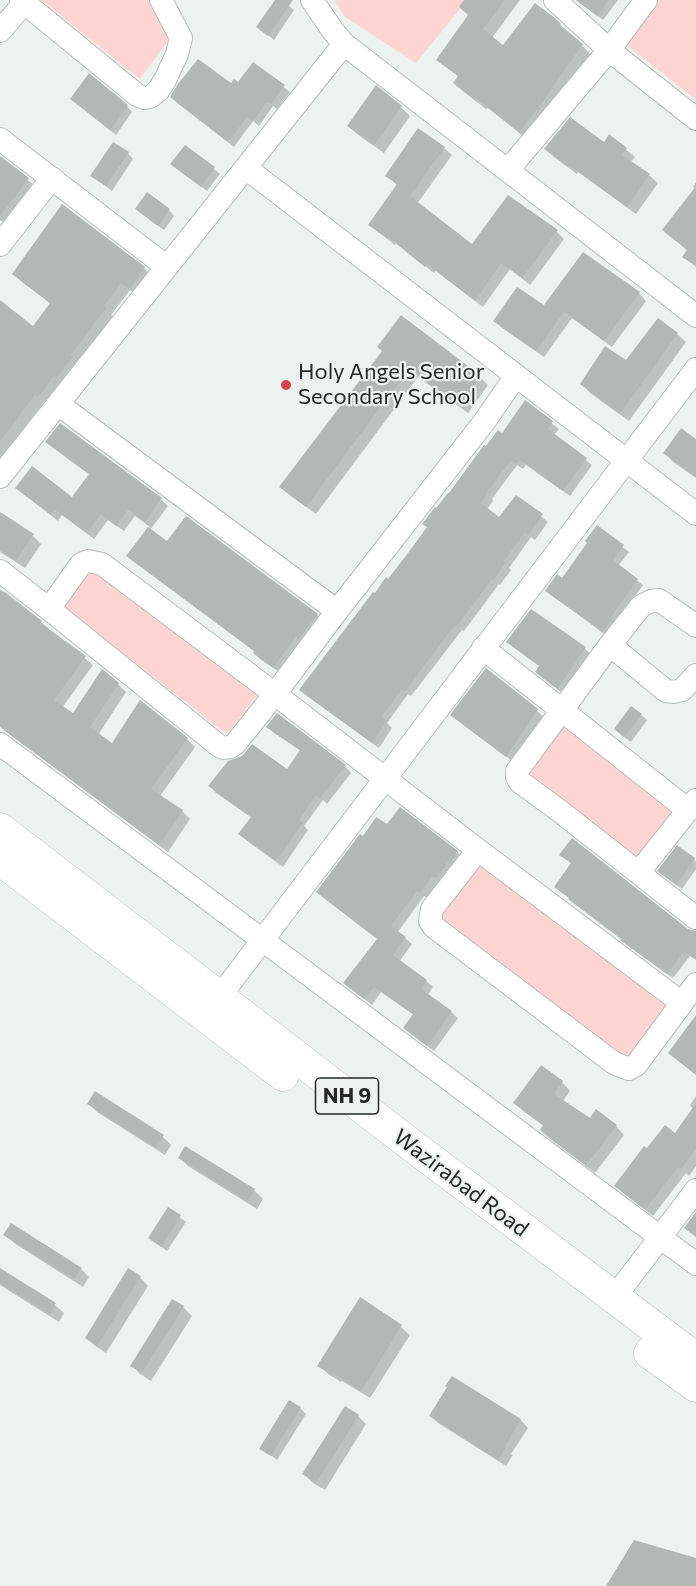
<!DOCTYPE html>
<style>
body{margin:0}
canvas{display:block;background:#ebf2ef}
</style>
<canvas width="696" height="1586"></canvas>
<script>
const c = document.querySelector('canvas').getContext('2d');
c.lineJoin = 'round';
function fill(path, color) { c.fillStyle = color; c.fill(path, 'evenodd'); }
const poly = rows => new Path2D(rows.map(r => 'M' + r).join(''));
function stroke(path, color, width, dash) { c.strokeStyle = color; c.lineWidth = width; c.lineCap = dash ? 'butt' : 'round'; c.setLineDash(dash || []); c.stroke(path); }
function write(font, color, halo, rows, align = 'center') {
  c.font = font + ' Commissioner,sans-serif'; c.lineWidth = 4.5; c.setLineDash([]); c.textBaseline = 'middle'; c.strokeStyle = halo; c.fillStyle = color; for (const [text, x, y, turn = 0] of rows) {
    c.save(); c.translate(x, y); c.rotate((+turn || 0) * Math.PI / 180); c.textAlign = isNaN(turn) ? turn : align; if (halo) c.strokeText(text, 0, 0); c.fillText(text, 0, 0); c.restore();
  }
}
fill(poly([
 [41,0,150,0,170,38,140,79],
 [334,0,467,0,416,63,345,17],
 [655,0,696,0,696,100,623,42],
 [88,562,258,694,227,734,57,602],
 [558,717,674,809,634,860,517,769],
 [475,858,670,1007,628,1062,433,913]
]), '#fed4d2');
fill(poly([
 [277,0,282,0,294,10,274,40,258,27],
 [466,0,520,0,492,38,503,47,582,45,590,54,528,140,488,108,486,109,463,91,455,83,459,77,438,59,469,16],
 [576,0,618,0,603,20],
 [253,64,290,92,277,109,273,106,259,126,253,121,234,147,177,103,231,85,239,84],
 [376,88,401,107,410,116,384,153,357,134,349,126],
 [77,104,127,106,132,112,116,135],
 [610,137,635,157,631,162,649,175,658,183,636,214,578,172,577,174,554,157,546,149,604,144],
 [185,147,220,174,207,191,178,169],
 [444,148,452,155,417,204,473,246,508,197,557,232,564,239,530,285,510,269,483,307,436,271,434,273,396,243,395,245,378,232,370,225,398,186,387,176],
 [128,153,133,159,112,191,92,176],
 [0,158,35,186,6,224,0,220],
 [696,182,696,267,684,257,688,251,664,230,695,189,693,187],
 [169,210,174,216,164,230,142,214],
 [144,268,152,276,138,296,130,290,111,315,113,317,78,364,46,404,44,402,0,460,0,302,33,328,51,304,22,282,14,274],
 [639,293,646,301,612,347,572,318,544,357,502,328,495,320,544,307],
 [658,320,677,334,686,342,629,421,590,393,582,384,626,362],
 [429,339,480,377,488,385,468,413,418,377,316,514,290,495,281,487],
 [525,402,559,429,554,435,592,465,570,496,526,465,523,469,517,465,492,499,493,501,487,509,500,519,516,497,548,522,535,540,531,537,509,568,511,570,500,585,499,584,464,631,462,630,411,696,408,694,387,723,392,728,379,748,307,696,375,595,388,581,428,528,437,510,486,448,502,435],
 [696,441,696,478,673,462,665,453],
 [54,448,161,499,168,506,150,530,168,543,317,615,322,620,279,672,260,659,254,653,255,652,128,556,150,527,135,516,124,531,108,520,94,539,62,515,58,521,24,494,72,499,90,475],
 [0,515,33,536,41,544,25,568,0,552],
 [597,527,629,552,618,566,643,585,616,623,608,637,547,591,562,580,589,543],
 [0,590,41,622,93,665,62,708,73,715,118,684,126,692,98,735,112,745,187,739,195,747,160,796,182,811,190,819,168,852,9,734,1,726],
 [531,611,585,649,591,654,564,692,561,690,561,692,542,677],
 [486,670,543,716,512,761,458,720],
 [641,715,647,720,631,742,621,735],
 [268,727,345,766,351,773,327,804,323,800,304,826,308,830,283,867,246,840,240,834,252,818,216,793,210,786,287,771,301,751,274,733],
 [387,827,457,852,463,859,427,898,424,896,398,932,412,944,399,962,426,981,433,987,428,995,451,1012,458,1018,434,1051,405,1028,414,1015,381,992,372,1005,345,983,378,939,363,838],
 [694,859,696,862,696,869,682,889,665,876],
 [567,860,687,930,696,933,696,960,690,956,673,978,628,945,572,864],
 [562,1082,570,1091,563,1101,590,1120,616,1126,624,1135,595,1173,550,1139,541,1130,544,1126,523,1111,515,1102],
 [696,1096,696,1166,689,1176,686,1173,653,1216,623,1193,616,1186,647,1151,675,1135,693,1109,690,1105],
 [89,1104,163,1137,171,1145,165,1155,97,1112],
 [186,1148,254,1190,263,1199,257,1209,188,1166,180,1158],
 [169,1209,186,1222,167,1251,150,1238],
 [5,1235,81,1269,89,1277,83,1287,14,1243],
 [0,1270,55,1305,64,1313,59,1322,0,1285],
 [140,1277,148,1286,106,1353,95,1346,87,1338],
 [361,1299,401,1327,410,1335,370,1398,342,1381,341,1382,328,1374,319,1365],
 [172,1301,183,1307,192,1316,151,1381,140,1374,132,1365],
 [452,1378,521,1420,528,1428,511,1454,513,1455,506,1466,438,1423,430,1416,449,1387],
 [300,1408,306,1414,277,1460,261,1448],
 [358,1416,366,1424,325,1490,313,1483,304,1474]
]), '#0003');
fill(poly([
 [275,0,293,0,268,36,256,27],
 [464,0,505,0,483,29,503,45,535,3,555,18,561,24,560,25,583,44,546,96,547,97,519,132,478,100,477,102,453,83,458,76,436,60,468,15,459,7],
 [576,0,609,0,597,16],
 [198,59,231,83,234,79,238,82,253,62,285,85,271,104,267,102,253,121,247,117,228,142,170,97,178,84],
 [89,73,128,105,110,130,70,99],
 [376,85,402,106,374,145,347,126],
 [570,117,604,142,609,134,627,148,622,155,650,174,627,207,569,165,568,166,544,149],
 [418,128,445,147,410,196,472,244,508,195,558,230,522,278,501,263,475,301,427,264,425,267,388,237,387,238,368,225,397,184,385,176],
 [113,142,129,152,106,186,90,176],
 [185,145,215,167,201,187,170,164],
 [0,156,29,178,0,216],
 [696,186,696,266,682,257,687,250,662,230],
 [147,192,170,209,158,226,135,209],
 [62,204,145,267,129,289,121,283,104,306,106,308,71,355,73,357,56,378,54,376,38,397,35,395,0,441,0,300,33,326,50,303,12,274],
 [583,252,640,292,604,341,564,312,536,351,493,321,517,287,544,305],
 [401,315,481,376,459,406,409,369,306,507,279,487,382,351,377,347],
 [658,318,678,333,620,414,580,384,605,346,626,360],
 [525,400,553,421,548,429,587,458,563,491,520,460,516,464,511,460,487,492,488,493,481,503,499,517,516,495,543,514,528,535,525,532,504,561,506,562,494,580,492,579,457,626,455,625,405,691,402,689,381,717,387,721,372,743,299,690,373,592,375,593,386,577,388,579,408,553,427,527,422,524,435,507,436,508,448,493,449,493,484,445,486,446,498,430,502,433],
 [60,423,162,498,145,522,128,510,116,526,101,514,87,533,55,510,51,515,15,488,32,466,72,497,89,474,45,442],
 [681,428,696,439,696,477,663,453],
 [0,512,34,534,16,561,0,550],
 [186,516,318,614,299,639,296,636,273,668,253,653,254,651,126,556,148,527,167,541],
 [597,525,624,545,613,560,638,579,611,617,613,618,603,632,545,591,557,574,562,578,587,543,585,541],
 [0,590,6,593,42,621,40,623,86,656,54,700,73,713,102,669,119,683,90,727,112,743,140,700,188,738,151,789,183,810,159,845,0,727],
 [531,609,586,647,558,688,555,686,554,687,535,672,539,666,506,642],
 [486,668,538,709,506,757,450,715],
 [631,706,642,714,624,737,614,729],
 [277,713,346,765,320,798,316,795,299,820,303,823,276,861,238,834,251,817,208,786,228,761,242,756,252,744,287,769,300,750,266,727],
 [400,807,458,851,450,863,448,862,436,878,432,876,420,893,417,891,391,926,406,937,393,955,427,980,421,989,452,1011,427,1046,403,1028,413,1014,374,987,364,999,343,983,377,939,316,892,360,834,363,836,376,817,387,824],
 [572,838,688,929,696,931,696,960,684,951,667,974,620,940,621,939,568,899,569,898,554,887,571,863,559,855],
 [677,845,695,858,676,885,657,871],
 [696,1015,696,1075,668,1053],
 [541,1065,563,1081,554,1094,590,1118,596,1109,617,1125,586,1165,540,1130,543,1125,513,1103],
 [95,1091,164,1135,156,1148,87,1104],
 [696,1103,696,1149,681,1169,678,1167,645,1209,614,1186,644,1146,647,1148,665,1125,675,1133],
 [185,1146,255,1189,248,1201,178,1158],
 [168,1207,181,1215,161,1247,148,1238],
 [696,1212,696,1237,684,1228],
 [11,1223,82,1268,74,1279,3,1235],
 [0,1268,56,1303,50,1314,0,1283],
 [128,1268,141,1276,97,1346,85,1338],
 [360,1297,402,1325,361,1391,333,1373,332,1375,317,1366],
 [172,1299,184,1306,142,1373,130,1366],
 [452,1376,521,1419,505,1446,506,1447,498,1460,429,1416,447,1387,445,1386],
 [289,1400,301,1407,271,1456,259,1449],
 [345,1406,359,1415,316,1483,302,1474],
 [634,1540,696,1558,696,1586,606,1586]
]), '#b2b9b5');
const minor = poly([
 [21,0,137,95,144,98,150,97,158,91,165,80,177,54,181,38,161,0],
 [312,0,333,31,344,44,696,316],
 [555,0,609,50,696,119],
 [0,31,25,2],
 [0,139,167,267],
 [246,168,696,514],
 [508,170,609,50,646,0],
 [0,245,52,178],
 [58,404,337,611],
 [0,477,344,44],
 [0,571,49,609,218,745,223,748,230,747,235,744,275,694,337,611,484,422,516,376],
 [49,609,81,564,88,561,102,564,275,694,478,850,682,1003],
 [696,626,659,600,651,601,641,606,610,645,517,771,517,777,520,782,561,812,696,918],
 [610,645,666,691,673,692,682,690,696,675],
 [483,648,688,810],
 [0,744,696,1264],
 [478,850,432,909,430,921,434,927,614,1063,629,1069,636,1065,696,984],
 [639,872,696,800],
 [211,1008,696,369],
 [614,1298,696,1190]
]);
const highway = poly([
 [0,829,414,1147,696,1359],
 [0,859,283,1075],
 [650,1353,696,1386]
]);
stroke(minor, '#b6bdb9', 24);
stroke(highway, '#b6bdb9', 33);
stroke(minor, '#fff', 22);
stroke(highway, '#fff', 32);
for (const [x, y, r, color] of [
 [286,385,6,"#d5444e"]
]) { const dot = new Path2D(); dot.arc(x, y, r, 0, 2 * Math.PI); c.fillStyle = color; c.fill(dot); stroke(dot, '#ebf2ef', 2); }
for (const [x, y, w] of [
 [347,1096,63]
]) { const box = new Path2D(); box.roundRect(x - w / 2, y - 18, w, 36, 4.5); c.fillStyle = '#ebf2ef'; c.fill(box); stroke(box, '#262827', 1.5); }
write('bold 21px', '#262827', null, [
 ["NH 9",347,1096]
]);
write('22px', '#262827', '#ebf2ef', [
 ["Holy Angels Senior",298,372],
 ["Secondary School",298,397]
], 'left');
write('22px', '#262827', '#ebf2ef', [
 ["Wazirabad Road",461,1183,37]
]);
</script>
